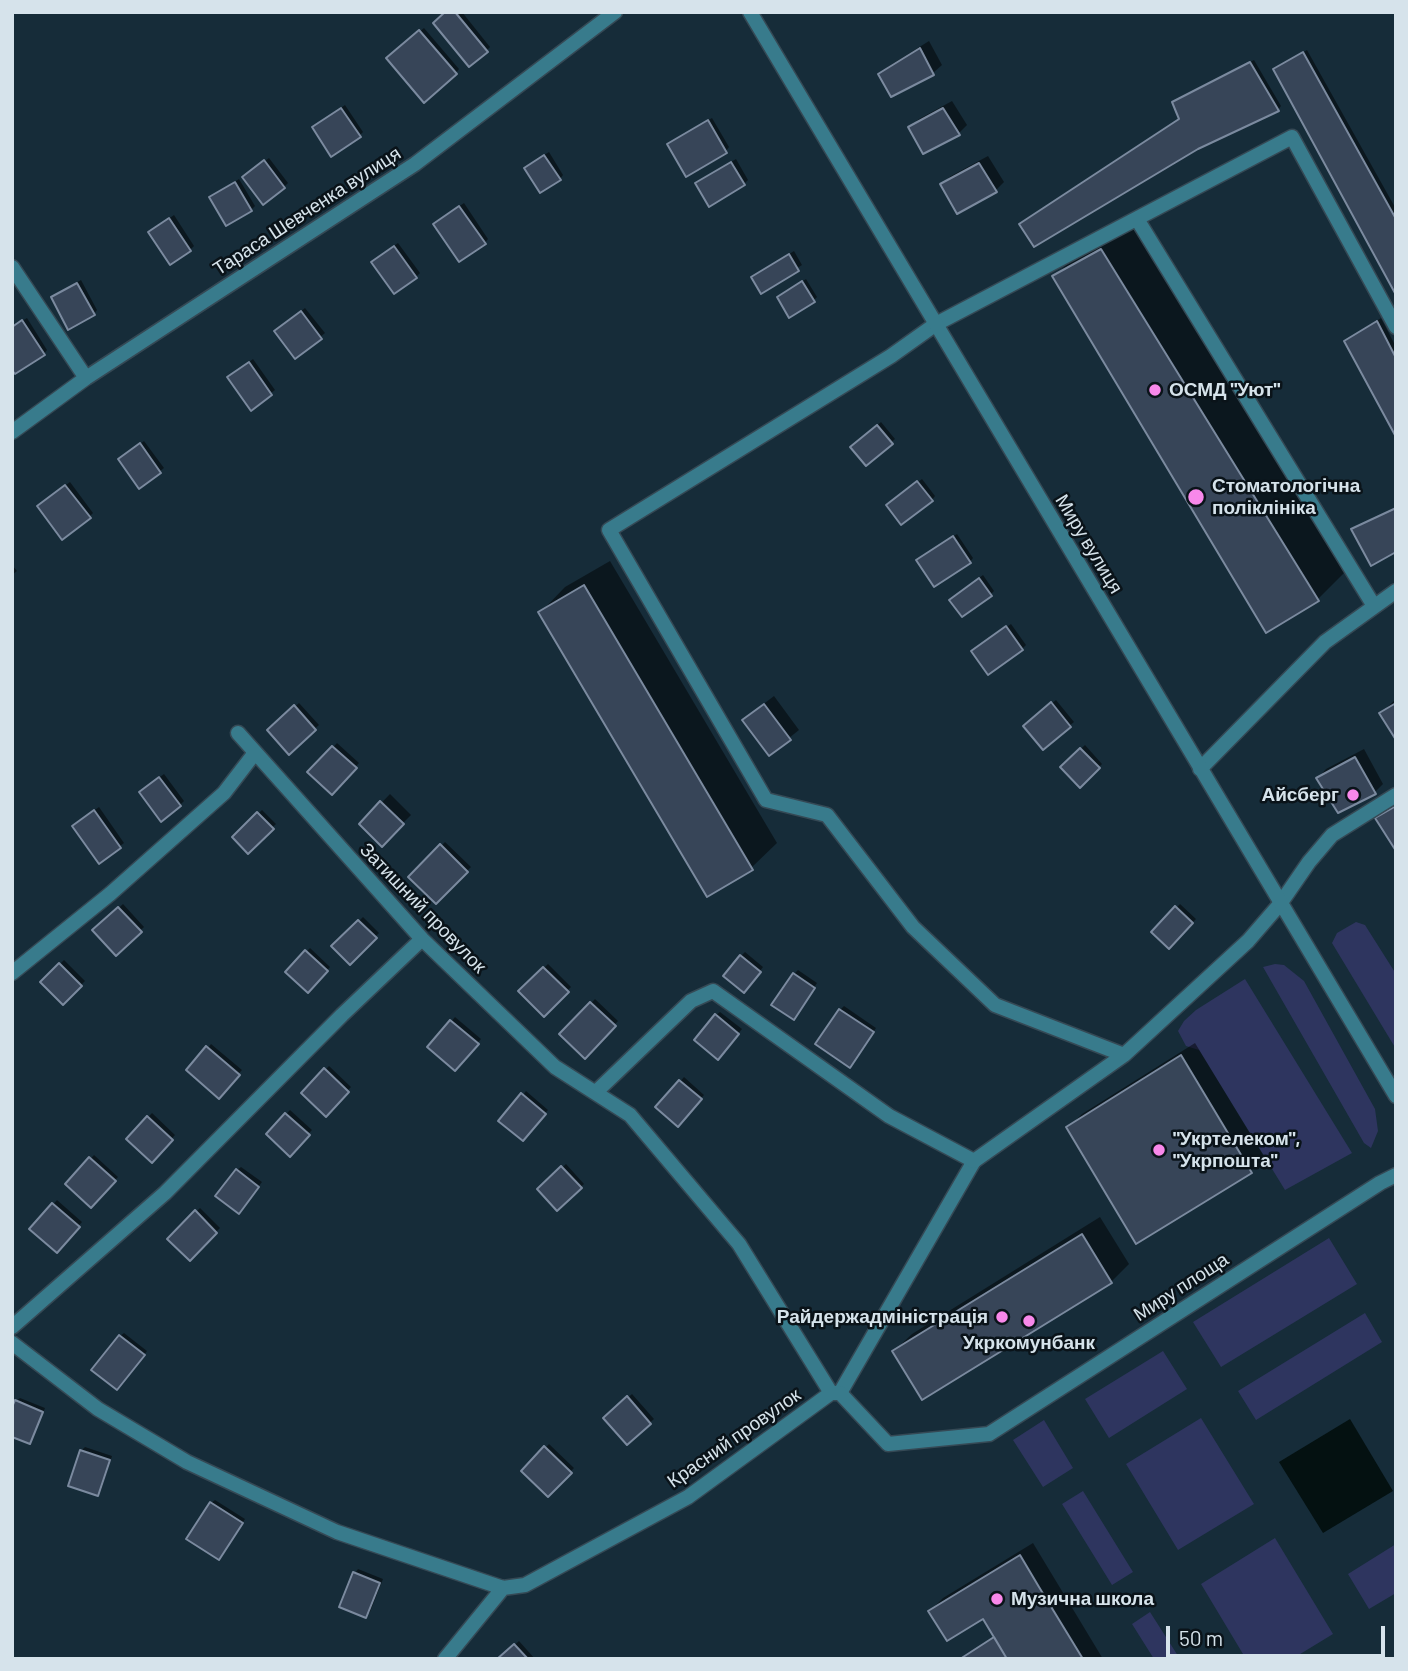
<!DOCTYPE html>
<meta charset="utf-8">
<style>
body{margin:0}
#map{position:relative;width:1408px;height:1671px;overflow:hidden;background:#162c39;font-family:Barlow,sans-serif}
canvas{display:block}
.frame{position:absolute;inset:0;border:14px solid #d6e3eb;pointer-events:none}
.scale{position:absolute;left:1166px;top:1626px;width:219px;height:32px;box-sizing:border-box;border:4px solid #d6e3eb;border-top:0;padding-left:9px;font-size:21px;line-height:24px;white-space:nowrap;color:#d6e3eb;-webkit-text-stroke:5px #0a1319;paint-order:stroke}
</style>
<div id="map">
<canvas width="1408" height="1671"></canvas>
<div class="frame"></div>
<div class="scale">50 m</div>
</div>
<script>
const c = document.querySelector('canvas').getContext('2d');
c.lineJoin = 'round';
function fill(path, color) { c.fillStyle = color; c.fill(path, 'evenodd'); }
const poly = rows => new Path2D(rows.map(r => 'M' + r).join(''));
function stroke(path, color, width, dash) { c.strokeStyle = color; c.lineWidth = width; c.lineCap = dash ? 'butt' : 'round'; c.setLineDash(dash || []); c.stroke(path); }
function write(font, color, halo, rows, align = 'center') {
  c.font = font + ' Barlow,sans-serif'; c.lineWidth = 5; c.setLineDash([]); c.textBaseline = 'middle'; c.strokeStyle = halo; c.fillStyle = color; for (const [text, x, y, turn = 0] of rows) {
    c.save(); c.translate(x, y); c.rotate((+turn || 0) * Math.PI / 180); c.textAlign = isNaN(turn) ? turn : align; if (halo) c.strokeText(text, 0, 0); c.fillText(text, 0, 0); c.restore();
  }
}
fill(poly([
 [1356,922,1365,925,1396,974,1396,1049,1332,943,1337,933],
 [1275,964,1284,965,1304,981,1375,1109,1378,1131,1371,1148,1364,1143,1263,967],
 [1245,979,1352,1153,1285,1190,1199,1050,1186,1046,1178,1031,1184,1021,1196,1010],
 [1329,1238,1357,1284,1221,1367,1193,1322],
 [1365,1313,1382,1342,1256,1420,1238,1391],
 [1163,1351,1187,1389,1109,1438,1085,1399],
 [1201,1418,1254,1504,1178,1550,1126,1464],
 [1044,1420,1073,1468,1043,1487,1013,1440],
 [1083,1491,1133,1572,1112,1585,1062,1504],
 [1275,1538,1333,1634,1292,1659,1246,1659,1201,1584],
 [1396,1544,1396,1593,1369,1609,1348,1574],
 [1150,1612,1180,1659,1154,1659,1132,1624]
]), '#2e355f');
fill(poly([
 [1350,1419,1393,1491,1323,1533,1279,1462]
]), '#041111');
fill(poly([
 [447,12,462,12,490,47,487,50],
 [424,28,459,69,456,73,392,54],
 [929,41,942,65,933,73,880,74,889,66],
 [1307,50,1396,209,1396,291,1275,69],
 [1254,60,1281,106,1278,110,1181,118,1174,103,1178,99],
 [952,101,967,125,959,133,910,127,919,119],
 [345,105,363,132,359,136,318,124],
 [712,118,729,147,726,151,673,141],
 [549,152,563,175,560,179,530,164],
 [988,156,1004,182,996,190,958,211,942,184,951,176],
 [269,158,288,183,284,187,248,173],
 [736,159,748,180,744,184,701,180],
 [239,179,255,206,251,210,211,197],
 [464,203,488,239,485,243,439,220],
 [174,215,194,246,190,250,154,229],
 [1136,216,1352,565,1318,599,1055,276,1089,242],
 [398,243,420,273,416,277,377,258],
 [794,251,802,265,762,291,753,277],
 [806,279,817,297,814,300,779,297],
 [81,280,97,310,94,314,57,294],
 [305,308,325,333,296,357,280,328],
 [27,318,47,350,44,354,12,327],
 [1381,318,1396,347,1396,433,1346,341],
 [253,359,275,390,251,408,233,374],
 [881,422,895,439,867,464,857,443],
 [144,441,164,468,140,487,124,456],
 [922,479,935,496,932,500,892,502],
 [70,482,93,513,89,517,43,502],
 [1396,508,1396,550,1353,529,1357,526],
 [957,534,973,558,970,562,922,557],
 [610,561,777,843,751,868,540,613,565,587],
 [12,565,17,571,12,575],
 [983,575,994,591,991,594,955,596],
 [1011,624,1026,645,1022,649,977,647],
 [774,696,799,730,769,754,753,712],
 [1396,699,1396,736,1381,713],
 [1056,700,1074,722,1043,747,1029,722],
 [299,703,319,725,289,752,269,730],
 [337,743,359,763,332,792,310,772],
 [1085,745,1102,764,1080,786,1062,767],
 [1364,749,1383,784,1375,792,1318,778,1326,769],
 [164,774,184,801,180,805,145,788],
 [390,794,411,815,382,844,361,824],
 [1396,800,1396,848,1378,818],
 [99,807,124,843,99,862,78,822],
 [262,810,276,824,248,851,234,837],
 [445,842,471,867,436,902,411,877],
 [123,904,144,927,116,954,95,930],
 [1180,904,1196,919,1169,947,1153,932],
 [363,917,379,933,350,962,334,946],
 [310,948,330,967,308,991,287,972],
 [745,952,763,967,748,987,741,956],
 [64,960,85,981,63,1003,42,982],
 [548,964,571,987,544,1014,521,991],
 [798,970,817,983,797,1014,794,974],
 [595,999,618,1021,585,1056,562,1034],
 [844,1006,876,1028,854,1061,840,1010],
 [720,1012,742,1029,722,1054,716,1015],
 [455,1017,481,1039,455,1069,430,1047],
 [1195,1043,1265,1158,1251,1171,1137,1242,1069,1127,1082,1114],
 [211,1044,242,1070,219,1096,208,1048],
 [329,1066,351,1087,326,1114,303,1093],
 [684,1077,704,1095,678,1124,658,1107],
 [526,1091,548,1110,526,1135,523,1095],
 [290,1110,312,1130,290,1154,268,1134],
 [152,1113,175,1135,152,1161,128,1139],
 [94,1155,118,1177,91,1206,67,1184],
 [566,1164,584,1184,557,1209,539,1189],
 [241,1167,262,1182,242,1208,237,1170],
 [57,1200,82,1222,57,1251,31,1229],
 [200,1208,220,1228,190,1258,170,1238],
 [1100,1217,1129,1264,1111,1282,894,1351,912,1334],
 [124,1333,147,1351,121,1384,120,1336],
 [632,1394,654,1419,627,1443,605,1418],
 [20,1398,45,1408,33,1438,29,1442,16,1401],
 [549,1444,574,1468,548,1495,523,1471],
 [85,1447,112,1456,101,1490,97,1494,81,1451],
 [215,1500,245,1519,223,1554,211,1503],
 [1033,1543,1103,1659,961,1659,996,1636,984,1616,930,1611,943,1598],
 [358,1569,383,1579,370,1612,366,1616,355,1573],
 [519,1641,535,1659,499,1659]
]), '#0007');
const building = poly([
 [445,12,455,12,488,52,469,67,433,23,445,12],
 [419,30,457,74,424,103,386,58,419,30],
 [920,48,934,75,891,97,878,74,920,48],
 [1303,52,1396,219,1396,295,1273,69,1303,52],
 [1250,62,1279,111,1198,149,1034,247,1019,224,1179,119,1172,102,1250,62],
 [341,108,361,137,331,157,312,127,341,108],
 [943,108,960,135,923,154,908,127,943,108],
 [708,120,727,153,686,177,667,144,708,120],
 [544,155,561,180,540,193,524,168,544,155],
 [264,160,285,188,263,205,242,177,264,160],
 [731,162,745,185,709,207,695,183,731,162],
 [979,163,997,192,957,214,940,184,979,163],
 [235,182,252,211,226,226,209,197,235,182],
 [459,206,486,244,459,262,433,224,459,206],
 [169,218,191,251,170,265,148,232,169,218],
 [394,246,417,278,394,294,371,262,394,246],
 [1101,249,1319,601,1266,633,1052,276,1101,249],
 [789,254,799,271,761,294,751,277,789,254],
 [802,281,815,302,789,318,777,297,802,281],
 [77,283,95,315,68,330,51,297,77,283],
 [301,311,322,339,295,359,274,331,301,311],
 [22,320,45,355,15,374,12,370,12,327,22,320],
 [1377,321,1396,358,1396,437,1344,341,1377,321],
 [249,362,272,395,251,411,227,377,249,362],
 [877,425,893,444,866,466,850,447,877,425],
 [140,443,161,473,139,489,118,459,140,443],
 [917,481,933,501,901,525,886,505,917,481],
 [65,485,91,518,62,540,37,506,65,485],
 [1396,508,1396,552,1371,566,1351,529,1396,508],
 [953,536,971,563,934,587,916,560,953,536],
 [979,578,992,596,962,617,949,600,979,578],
 [584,585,753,870,707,897,538,612,584,585],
 [1006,626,1023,650,988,675,971,651,1006,626],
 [1051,702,1071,727,1043,750,1023,726,1051,702],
 [1396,703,1396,740,1379,713,1396,703],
 [764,704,791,740,769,756,742,720,764,704],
 [294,705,316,730,289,755,267,730,294,705],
 [332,746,357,768,332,795,307,772,332,746],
 [1080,748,1100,768,1080,788,1060,767,1080,748],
 [1355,757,1376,794,1338,813,1316,778,1355,757],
 [159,777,181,806,161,822,139,792,159,777],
 [380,801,404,824,382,847,359,824,380,801],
 [1396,806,1396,851,1375,818,1396,806],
 [94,810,121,848,99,864,72,826,94,810],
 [257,812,274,829,248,854,232,837,257,812],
 [440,844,468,872,436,904,408,877,440,844],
 [1175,906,1193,923,1169,949,1151,932,1175,906],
 [118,907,142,932,116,956,92,930,118,907],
 [358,920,377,938,350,965,331,946,358,920],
 [305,950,328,971,308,993,285,972,305,950],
 [740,955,761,972,744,993,723,976,740,955],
 [59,963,82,986,63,1005,40,982,59,963],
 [543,967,569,992,544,1017,518,991,543,967],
 [793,973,815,988,794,1020,771,1005,793,973],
 [590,1002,616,1026,585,1059,559,1034,590,1002],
 [839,1009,874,1032,850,1068,815,1044,839,1009],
 [715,1014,739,1034,718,1060,694,1040,715,1014],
 [450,1020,479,1044,455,1071,427,1047,450,1020],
 [206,1046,240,1075,219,1099,186,1070,206,1046],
 [1181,1055,1252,1173,1136,1244,1066,1127,1181,1055],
 [324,1068,349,1092,326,1117,301,1093,324,1068],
 [679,1080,702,1099,678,1127,655,1107,679,1080],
 [521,1093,546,1114,523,1141,498,1121,521,1093],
 [285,1113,310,1135,290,1157,266,1134,285,1113],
 [147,1116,173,1140,152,1163,126,1139,147,1116],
 [89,1157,116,1181,91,1208,65,1184,89,1157],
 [561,1166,582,1188,557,1211,537,1189,561,1166],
 [236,1169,259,1187,239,1214,215,1196,236,1169],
 [52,1203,80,1227,57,1253,29,1229,52,1203],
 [195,1210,217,1233,190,1261,167,1239,195,1210],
 [1082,1234,1112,1283,922,1400,892,1351,1082,1234],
 [119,1335,145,1355,117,1390,91,1370,119,1335],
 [627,1396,651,1424,627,1445,603,1418,627,1396],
 [15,1400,43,1412,30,1444,12,1437,12,1407,15,1400],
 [544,1446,572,1473,548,1497,521,1471,544,1446],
 [80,1450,110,1460,98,1496,68,1486,80,1450],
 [210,1502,243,1523,219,1560,186,1539,210,1502],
 [1020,1555,1039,1587,1083,1659,1007,1659,983,1619,947,1641,928,1611,1020,1555],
 [353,1572,380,1583,366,1618,339,1607,353,1572],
 [994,1637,1007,1659,960,1659,994,1637],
 [514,1644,528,1659,497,1659,514,1644]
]);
fill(building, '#374558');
stroke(building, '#7b8a9f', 2);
const service = poly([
 [1137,219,1374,606],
 [936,324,1292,137,1396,327],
 [1200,769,1325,642,1396,591],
 [840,1393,974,1161]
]);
const minor = poly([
 [12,267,86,378],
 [936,324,891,356,609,530,766,800,827,815,913,927,995,1005,1124,1055],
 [12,432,86,378,415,164,615,12],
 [238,733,422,939,555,1067,630,1115,739,1244,831,1393],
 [12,973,110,894,224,793,254,754],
 [596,1092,691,1001,713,991,889,1116,974,1161,1124,1055,1248,941,1280,904,1309,862,1332,835,1396,795],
 [12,1327,165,1193,342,1015,422,939],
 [12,1343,98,1409,187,1462,337,1532,503,1588],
 [445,1659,503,1588,525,1585,688,1497,831,1393,840,1393,888,1444,989,1434,1380,1183,1396,1175]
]);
const tertiary = poly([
 [750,12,1396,1096]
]);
stroke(service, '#354955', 17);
stroke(minor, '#354955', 17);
stroke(tertiary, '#354955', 17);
stroke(service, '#387b8c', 14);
stroke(minor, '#387b8c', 14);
stroke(tertiary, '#387b8c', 14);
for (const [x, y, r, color] of [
 [1155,390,7,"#f888ea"],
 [1196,497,9,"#f888ea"],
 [1353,795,7,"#f888ea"],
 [1159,1150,7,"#f888ea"],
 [1002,1317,7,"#f888ea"],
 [1029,1321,7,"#f888ea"],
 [997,1599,7,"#f888ea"]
]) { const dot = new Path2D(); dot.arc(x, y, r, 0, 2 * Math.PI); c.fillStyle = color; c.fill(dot); stroke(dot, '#0a1319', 2.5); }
write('19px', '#d6e3eb', '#0a1319', [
 ["Тараса Шевченка вулиця",307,211,-33],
 ["Миру вулиця",1089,544,59],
 ["Затишний провулок",423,908,46],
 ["Миру площа",1181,1287,-33],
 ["Красний провулок",734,1438,-35]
]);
write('bold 19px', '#d6e3eb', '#0a1319', [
 ["ОСМД \"Уют\"",1169,390],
 ["Стоматологічна",1212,486],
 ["поліклініка",1212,508],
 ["Айсберг",1339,795,"right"],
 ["\"Укртелеком\",",1173,1139],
 ["\"Укрпошта\"",1173,1161],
 ["Райдержадміністрація",988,1317,"right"],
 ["Укркомунбанк",1029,1343,"center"],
 ["Музична школа",1011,1599]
], 'left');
</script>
